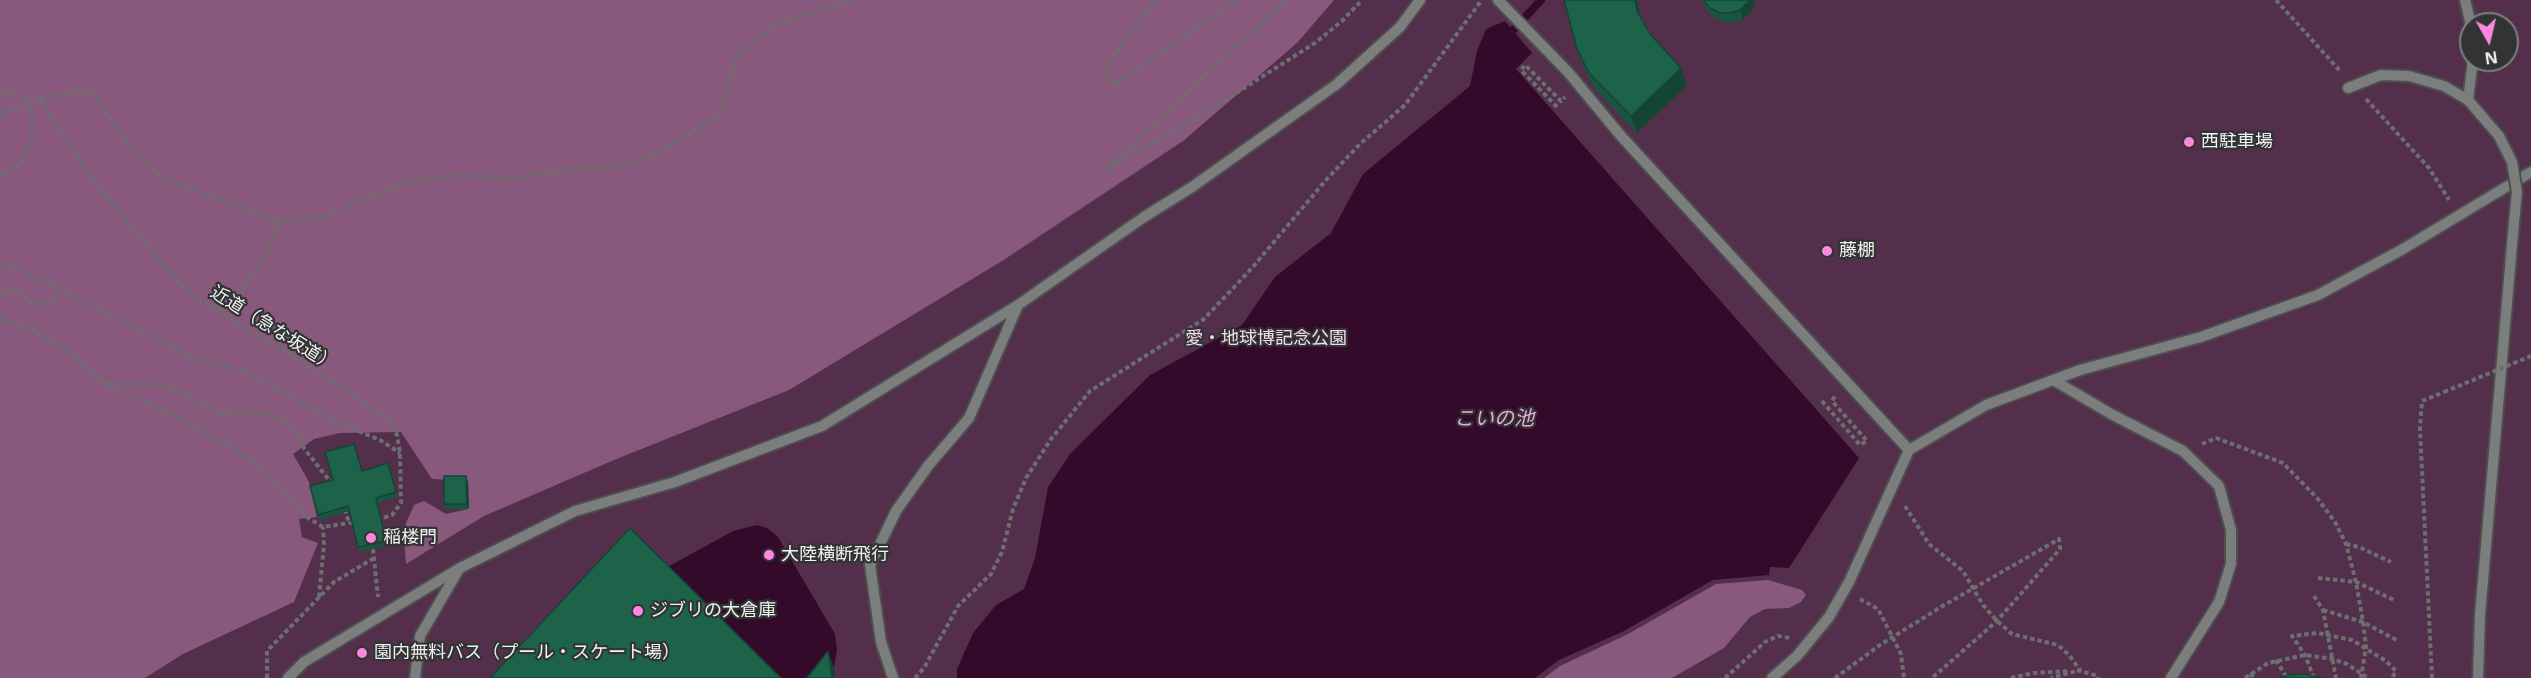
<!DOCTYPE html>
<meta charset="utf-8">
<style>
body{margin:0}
#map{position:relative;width:2531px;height:678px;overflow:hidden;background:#313433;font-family:"Open Sans",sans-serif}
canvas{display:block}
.north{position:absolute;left:2459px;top:12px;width:60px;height:60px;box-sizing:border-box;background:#313433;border:2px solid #7d807f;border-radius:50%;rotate:172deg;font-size:16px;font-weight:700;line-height:24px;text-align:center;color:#f0f2f1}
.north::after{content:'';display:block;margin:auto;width:21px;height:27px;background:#fe86e1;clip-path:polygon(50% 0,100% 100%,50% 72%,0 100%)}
</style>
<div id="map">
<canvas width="2531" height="678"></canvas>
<div class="north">N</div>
</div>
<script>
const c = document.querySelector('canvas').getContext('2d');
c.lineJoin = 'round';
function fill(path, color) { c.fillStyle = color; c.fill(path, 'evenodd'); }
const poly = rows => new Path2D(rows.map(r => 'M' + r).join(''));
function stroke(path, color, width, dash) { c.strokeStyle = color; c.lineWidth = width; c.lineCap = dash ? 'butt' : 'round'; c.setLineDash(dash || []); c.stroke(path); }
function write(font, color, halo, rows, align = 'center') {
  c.font = font + ' "Open Sans","Noto Sans JP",sans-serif'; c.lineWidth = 4.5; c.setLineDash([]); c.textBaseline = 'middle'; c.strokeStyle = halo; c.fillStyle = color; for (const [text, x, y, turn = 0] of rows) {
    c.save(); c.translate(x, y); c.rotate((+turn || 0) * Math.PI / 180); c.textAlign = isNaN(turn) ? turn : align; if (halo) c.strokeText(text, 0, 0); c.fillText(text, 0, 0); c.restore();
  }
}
fill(poly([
 [0,0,2531,0,2531,678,0,678],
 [2471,24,2507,24,2507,60,2471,60]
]), '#542f4b');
fill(poly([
 [0,0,1334,0,1297,43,1183,141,1002,261,789,390,614,460,484,516,406,564,404,537,406,523,414,505,424,501,446,514,468,509,468,481,432,479,401,432,340,433,314,439,293,454,309,482,317,517,299,519,302,537,318,543,294,602,183,654,145,678,0,678],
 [1768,580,1802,590,1806,595,1801,602,1789,608,1765,609,1750,617,1724,648,1672,678,1544,678,1560,666,1628,634,1716,584]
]), '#89597d');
fill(poly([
 [1505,21,1532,53,1516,69,1859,458,1789,568,1770,567,1769,575,1713,580,1624,631,1559,660,1535,678,957,678,957,669,973,633,996,605,1024,589,1035,558,1048,487,1070,454,1150,375,1242,325,1275,277,1331,233,1363,174,1470,86,1477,51,1486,29],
 [757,525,767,528,778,537,835,634,837,649,834,668,828,678,771,678,662,570,733,531]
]), '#340a2b');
stroke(poly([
 [1506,38,1541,0]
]), '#340a2b', 8);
const service = poly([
 [1498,0,1568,72,1621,136,1909,450,1986,405,2080,370,2201,337,2318,295,2403,249,2531,172],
 [2465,0,2471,25],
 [2348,88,2381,75,2409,76,2444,86,2468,100,2499,136],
 [2468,100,2473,60],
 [2055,381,2111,414,2183,451,2219,486,2231,530,2231,564,2219,602,2171,678],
 [288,678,304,662,460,568,575,511,675,482,822,426,1018,305,1144,217,1192,187,1337,84,1400,27,1420,0],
 [415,678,420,636,459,569],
 [893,678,881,642,870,565,896,511,928,466,969,418,1018,305],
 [1772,678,1797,656,1829,617,1849,582,1909,450],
 [2478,678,2480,615,2513,233]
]);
stroke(service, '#4d4f4e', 14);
stroke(poly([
 [1155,0,1105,68,1114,85,1237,0],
 [1286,0,1106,169,1208,111,1315,43,1342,21,1362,0],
 [2276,0,2341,72],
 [0,91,12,92,30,103,40,99,96,184,181,285,203,302,340,386,391,422,397,435,400,453,401,503,392,515,376,520],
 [40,99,79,90,92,92,141,161,168,180,279,221,322,217,406,182,455,175,517,178,542,172,621,166,655,154,719,117,735,59,773,25,855,0],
 [2366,99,2429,168,2449,200],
 [1557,107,1521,70,1525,65,1561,101,1565,97],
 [0,114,30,103,33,136,22,162,0,175],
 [0,265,7,264,57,287,187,355,246,372,339,423,380,440,400,453],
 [0,297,13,288,31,302,52,305,57,287],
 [219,311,245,286,269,250,279,221],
 [0,313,2,320,31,329,65,348,103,383,179,418,230,446,263,468,308,518,323,527,349,523],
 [107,383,162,385,184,393,218,413,252,412,278,417,297,431,303,447,329,480,333,482],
 [1822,401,1860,445,1867,441,1832,401,1835,396],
 [2202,444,2216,438,2283,463,2317,498,2335,522,2346,544,2356,582,2363,622,2366,647,2361,678],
 [1905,506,1929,544,1963,571,1983,605,1997,621,2012,634,2058,645,2069,655,2080,670,2051,678],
 [345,509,349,523,357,523],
 [2346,544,2359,547,2391,562],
 [373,549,378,597],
 [2318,578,2356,582,2394,600],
 [2314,596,2323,610,2336,678],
 [319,597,324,545,323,527],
 [1860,599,1878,609,1901,654,1904,678],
 [2323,610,2363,622,2398,641],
 [2276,660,2287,678],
 [2077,670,2098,676,2098,678],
 [2250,674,2255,678],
 [267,678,267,651,334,582,374,558],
 [915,678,924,668,958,606,991,574,1002,552,1013,509,1026,478,1051,439,1090,391,1204,319,1252,268,1326,180,1360,144,1405,105,1481,1],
 [1725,678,1765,642,1778,636,1790,638],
 [1835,678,1880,645,1941,607,2059,539,2060,549,1997,621,1932,678],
 [2011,678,2033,673,2070,671],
 [2245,678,2268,663,2305,655,2333,659,2347,664,2368,678],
 [2314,678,2305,655,2292,636,2317,633,2352,640,2386,661,2396,671,2392,678],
 [2432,678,2420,429,2422,401,2444,392]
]), '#6d6f6e', 4, [4.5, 3]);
stroke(service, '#7b7e7c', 10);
const serviceBridge = poly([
 [2499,136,2512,162,2517,192,2513,233]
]);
stroke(serviceBridge, '#4d4f4e', 14, []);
stroke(poly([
 [2444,392,2531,356]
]), '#6d6f6e', 4, [4.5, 3]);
stroke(serviceBridge, '#7b7e7c', 10);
fill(poly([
 [1564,0,1637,0,1641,18,1650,34,1681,68,1687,85,1637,133,1595,89,1583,66,1577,49],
 [1703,0,1752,12,1743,19,1734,23,1723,22,1713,17,1706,9],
 [388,463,398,497,378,503,388,546,360,552,349,511,320,520,318,515,362,471],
 [468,481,469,509,446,509,444,504]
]), '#195540');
fill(poly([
 [1635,0,1637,0,1643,28,1637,11],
 [1749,0,1755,0,1752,12,1743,19,1740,10],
 [1681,68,1687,85,1637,133,1631,116],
 [466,476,468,481,469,509,467,504],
 [828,651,834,668,835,678,832,678]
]), '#144534');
const building = poly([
 [1564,0,1635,0,1637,11,1650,34,1681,68,1631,116,1589,73,1577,49,1564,0],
 [1703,0,1749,0,1748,2,1740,10,1731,13,1720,13,1710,8,1703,0],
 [354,444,362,471,388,463,396,492,376,498,386,541,358,547,348,506,318,515,310,486,333,480,325,452,354,444],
 [444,476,466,476,467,504,444,504,444,476],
 [630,528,781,678,490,678,630,528],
 [828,651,832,678,807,678,828,651],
 [2304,674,2322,678,2279,678,2288,675,2304,674]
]);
fill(building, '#1d634a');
stroke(building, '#144534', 1.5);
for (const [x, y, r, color] of [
 [2189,142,6,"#fe86e1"],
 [1827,251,6,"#fe86e1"],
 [371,538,6,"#fe86e1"],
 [769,555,6,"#fe86e1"],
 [638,611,6,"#fe86e1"],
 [362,653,6,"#fe86e1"]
]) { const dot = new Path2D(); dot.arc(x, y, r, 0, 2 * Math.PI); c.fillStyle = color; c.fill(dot); stroke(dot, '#313433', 2); }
write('18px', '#f0f2f1', '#313433', [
 ["西駐車場",2201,142],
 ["藤棚",1839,251],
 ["稲楼門",383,538],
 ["大陸横断飛行",781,555],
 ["ジブリの大倉庫",650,611],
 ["園内無料バス（プール・スケート場）",374,653]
], 'left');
write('18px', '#f0f2f1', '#313433', [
 ["近道（急な坂道）",273,329,32]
]);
write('18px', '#f6d8ed', '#313433', [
 ["愛・地球博記念公園",1266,339]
]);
write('italic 20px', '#f0a6dc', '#313433', [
 ["こいの池",1494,419]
]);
</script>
